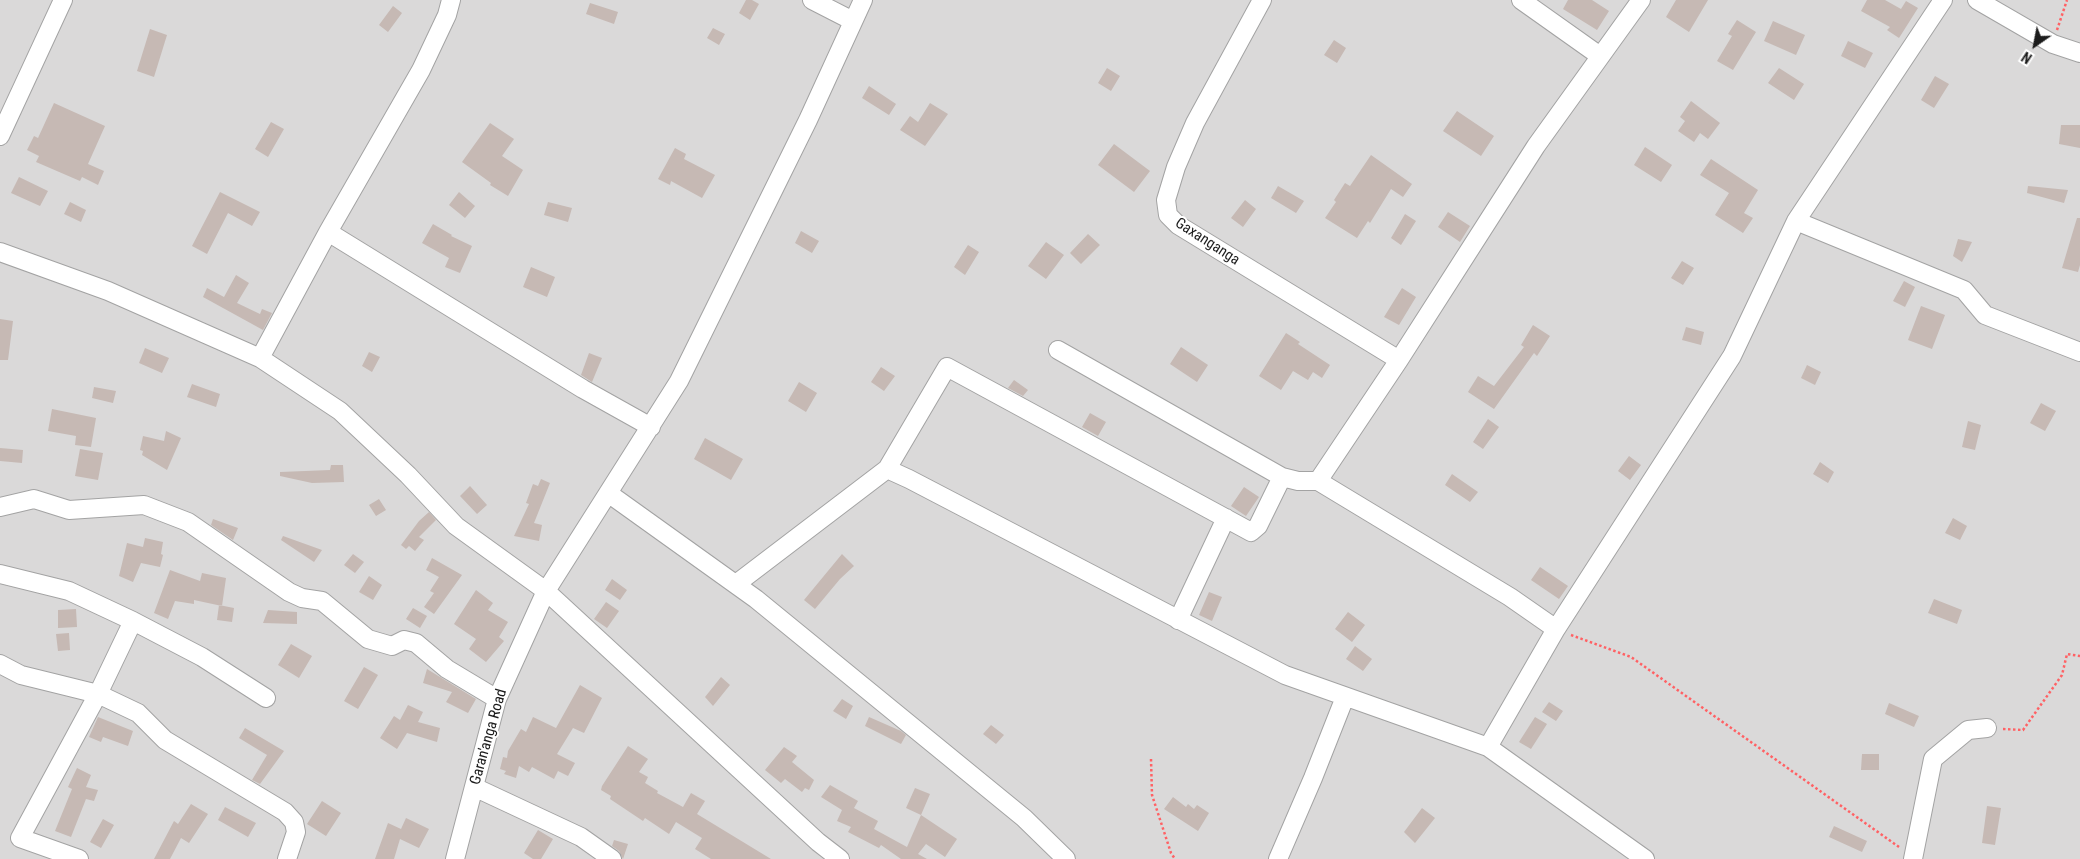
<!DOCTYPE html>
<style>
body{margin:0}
#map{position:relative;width:2080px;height:859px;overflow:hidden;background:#eee8e1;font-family:"Roboto Condensed",sans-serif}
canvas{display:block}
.north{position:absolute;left:2010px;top:20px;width:50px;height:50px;-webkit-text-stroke:4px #fff;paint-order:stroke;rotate:213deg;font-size:14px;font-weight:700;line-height:20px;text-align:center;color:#1c1c1c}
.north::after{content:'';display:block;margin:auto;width:18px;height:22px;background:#1c1c1c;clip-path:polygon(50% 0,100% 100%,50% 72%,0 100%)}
</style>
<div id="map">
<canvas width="2080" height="859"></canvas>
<div class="north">N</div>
</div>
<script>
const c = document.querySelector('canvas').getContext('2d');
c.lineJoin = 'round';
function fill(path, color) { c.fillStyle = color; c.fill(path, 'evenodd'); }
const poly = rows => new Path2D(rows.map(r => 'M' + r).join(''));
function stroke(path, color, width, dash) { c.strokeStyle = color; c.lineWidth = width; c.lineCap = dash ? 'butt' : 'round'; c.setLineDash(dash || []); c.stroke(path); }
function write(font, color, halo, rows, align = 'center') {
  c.font = font + ' "Roboto Condensed",sans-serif'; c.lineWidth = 4; c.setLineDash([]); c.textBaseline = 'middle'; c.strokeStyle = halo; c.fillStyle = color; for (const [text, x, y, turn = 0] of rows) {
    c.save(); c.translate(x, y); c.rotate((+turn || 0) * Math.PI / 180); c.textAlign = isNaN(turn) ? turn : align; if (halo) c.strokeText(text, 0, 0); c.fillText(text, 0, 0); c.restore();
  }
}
fill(poly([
 [0,0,2080,0,2080,859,0,859]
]), '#dad9d9');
fill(poly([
 [746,0,752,0,759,4,750,20,739,13],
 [1568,0,1592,0,1609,11,1597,30,1563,9],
 [1676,0,1708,0,1689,32,1666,17],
 [1867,0,1885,0,1901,9,1906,1,1918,8,1899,38,1887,30,1890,27,1861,11],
 [590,3,618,12,614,24,586,14],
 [393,6,402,13,388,32,379,25],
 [1737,20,1756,32,1733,70,1717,61,1732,36,1728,34],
 [1773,21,1805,35,1796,55,1764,41],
 [713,28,725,34,719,45,707,38],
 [150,29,167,35,154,77,137,71],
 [1334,40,1346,48,1337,63,1324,55],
 [1848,41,1873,53,1865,68,1841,56],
 [1107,68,1120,76,1111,91,1098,83],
 [1779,68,1804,84,1794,100,1768,83],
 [1935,76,1949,84,1934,108,1921,100],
 [869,86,896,104,889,115,862,98],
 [1691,101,1720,123,1708,139,1700,133,1694,142,1678,131,1685,121,1680,117],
 [54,103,105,126,88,164,104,171,98,185,82,177,80,181,36,162,39,156,27,150,34,136,38,138],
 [930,103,948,114,925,146,900,130,910,116,918,122],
 [1457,111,1494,136,1481,156,1443,131],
 [271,122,284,129,268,157,255,149],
 [490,123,514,139,502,156,523,170,508,196,490,185,491,183,462,162],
 [2061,125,2080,125,2080,148,2059,144],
 [1114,144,1150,171,1134,192,1098,165],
 [1645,147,1672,165,1661,182,1634,165],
 [675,148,686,154,684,159,715,175,702,198,671,181,670,185,658,179],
 [1371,155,1412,184,1403,197,1391,189,1370,223,1368,221,1357,238,1325,218,1336,202,1334,200,1345,183,1350,186],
 [1711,159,1758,190,1744,213,1753,218,1743,233,1715,215,1729,193,1700,175],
 [19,177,48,191,40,206,11,193],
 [1278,186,1304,201,1296,213,1271,198],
 [2028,186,2068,190,2064,203,2027,193],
 [220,192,260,212,252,226,228,213,207,254,192,246],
 [459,192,475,206,465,218,449,205],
 [1245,200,1256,209,1243,227,1231,218],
 [70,202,86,210,81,222,64,214],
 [548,202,572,208,568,222,544,215],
 [1448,212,1470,226,1460,242,1438,227],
 [1405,214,1416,221,1401,245,1391,238],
 [2077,218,2080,218,2080,265,2078,272,2062,268],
 [433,224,452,235,451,236,472,246,460,273,445,267,449,258,422,243],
 [801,231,819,241,812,253,795,243],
 [1088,234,1100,245,1081,264,1070,253],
 [1958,239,1972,242,1962,262,1953,256],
 [1046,242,1064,255,1046,279,1028,266],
 [968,245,979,252,965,275,954,267],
 [1682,261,1694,268,1683,285,1671,278],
 [531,267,555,277,547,297,523,287],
 [236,275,249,283,237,303,260,314,262,309,272,313,263,330,203,297,207,288,224,297],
 [1904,281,1915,287,1905,307,1893,301],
 [1402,288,1416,297,1399,325,1384,317],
 [1921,306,1945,315,1932,349,1908,340],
 [0,319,13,321,8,360,0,360],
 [1533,325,1550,336,1537,356,1534,353,1494,409,1468,392,1478,376,1494,386,1524,347,1521,345],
 [1686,327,1704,332,1701,345,1682,340],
 [1286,333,1300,342,1298,344,1330,365,1322,378,1313,372,1308,380,1293,371,1281,390,1259,376],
 [1181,347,1208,365,1197,382,1170,364],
 [145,348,169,358,162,373,139,363],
 [369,352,380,357,372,372,362,366],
 [589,353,602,358,592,382,581,375],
 [1807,365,1821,372,1815,385,1801,378],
 [881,367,895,376,884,391,871,382],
 [1014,380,1028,390,1023,396,1008,388],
 [799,382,817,393,806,412,788,401],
 [192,384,220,394,216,407,187,397],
 [94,387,116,391,113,403,92,398],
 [2041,403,2056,411,2045,431,2030,423],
 [52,409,96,418,91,447,75,445,76,436,48,431],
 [1090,413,1106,422,1098,436,1082,427],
 [1488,419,1499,427,1483,449,1473,442],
 [1968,421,1981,425,1975,450,1962,447],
 [166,431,181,438,167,470,142,455,143,451,140,450,143,436,164,441],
 [705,438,743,459,731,480,694,459],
 [0,448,23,450,22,463,0,461],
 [80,449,103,453,98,480,75,476],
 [1629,456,1641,465,1630,480,1618,471],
 [1820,462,1834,472,1828,483,1813,474],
 [331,465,343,465,344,482,312,483,280,476,280,472,330,470],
 [1452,474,1478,492,1470,502,1445,485],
 [541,479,550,483,534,523,542,525,539,541,514,536,529,504,526,503,533,484,538,486],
 [470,486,487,505,477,514,460,496],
 [1244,487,1259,497,1246,516,1231,506],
 [379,499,386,510,376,516,369,505],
 [429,512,436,520,419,537,424,540,415,551,409,546,406,549,401,545,419,521],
 [1953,518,1967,526,1960,540,1945,533],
 [213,519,238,528,233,540,211,525],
 [283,536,322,550,314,562,281,540],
 [145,538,163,542,161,554,163,555,160,567,141,563,133,582,119,576,127,543,143,547],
 [353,554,364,562,355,573,344,565],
 [842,554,854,566,840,579,815,609,804,600],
 [432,558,462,575,434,614,424,607,434,593,430,591,439,577,426,570],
 [1540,567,1568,586,1559,599,1531,580],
 [170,570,200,581,202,573,226,578,222,606,194,600,194,604,175,601,168,619,154,613],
 [369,576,382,585,373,600,359,592],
 [612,579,627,590,620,600,605,590],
 [476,590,493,603,488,610,508,622,499,637,504,641,486,662,469,649,476,639,454,624],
 [1209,592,1222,597,1212,621,1199,615],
 [1934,599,1962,610,1957,624,1928,613],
 [606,602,619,611,607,628,594,619],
 [219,605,234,608,232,622,217,620],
 [413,608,427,616,420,628,406,619],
 [76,609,77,627,58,628,58,610],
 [268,610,297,612,297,624,263,623],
 [1348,612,1365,625,1352,642,1335,629],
 [69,633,70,650,58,651,56,634],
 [291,644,312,656,299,678,278,665],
 [1355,646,1372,659,1363,671,1346,659],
 [364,667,378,675,358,709,344,701],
 [427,669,476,699,468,713,446,702,452,692,423,683],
 [721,677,730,685,713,706,705,697],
 [580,685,602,698,584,733,573,728,557,754,575,763,568,776,558,771,554,779,532,767,529,772,519,766,516,778,504,774,506,771,500,769,503,757,507,758,508,751,521,729,526,732,533,717,556,728],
 [842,699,853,706,846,719,833,711],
 [1549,702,1563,711,1556,721,1542,712],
 [1889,703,1919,716,1914,727,1885,714],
 [408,705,423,712,418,722,440,728,437,742,407,733,397,749,380,738,394,716,400,720],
 [98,717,133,731,128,746,103,737,101,742,89,737],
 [869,717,901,731,906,735,901,744,865,726],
 [1535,717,1547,724,1531,749,1519,742],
 [991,725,1004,735,996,744,983,734],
 [245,728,284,751,260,784,252,780,267,755,239,738],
 [628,746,648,759,639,772,648,777,645,783,658,791,657,793,683,807,691,793,705,801,697,814,771,859,711,859,695,849,702,838,676,822,669,834,645,818,643,821,610,799,611,796,601,790,602,786],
 [784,747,797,756,792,762,814,780,809,790,805,788,802,792,785,779,781,783,765,770],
 [1862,754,1879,754,1879,770,1861,770],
 [77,768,91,775,86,787,98,790,94,801,86,799,71,837,55,831,72,789,68,787],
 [830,785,858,801,854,808,878,821,874,829,907,847,921,815,957,839,945,857,926,844,918,854,927,859,901,859,881,845,879,848,848,832,851,827,837,821,842,810,821,797],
 [915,788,930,794,921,815,906,808],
 [1173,797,1186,807,1188,804,1194,809,1197,805,1209,813,1198,831,1164,809],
 [322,801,341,813,326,836,307,824],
 [191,804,208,814,189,843,181,838,170,859,154,859,174,821,178,824],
 [1987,806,2001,808,1995,845,1982,843],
 [225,807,256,823,248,837,218,820],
 [1422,808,1435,818,1415,843,1404,832],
 [406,818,429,829,419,848,400,839,394,859,375,859,388,823,401,829],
 [103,819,114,825,101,848,90,842],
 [1834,826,1867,841,1862,852,1829,837],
 [538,830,553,839,541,859,533,859,524,853],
 [614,840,628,844,623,859,619,851,612,846]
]), '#c6b9b4');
const minor = poly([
 [812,0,853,21],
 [1262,0,1195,123,1176,167,1166,200,1168,215,1178,225,1399,360],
 [1521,0,1600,56],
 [1977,0,2053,44,2080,53],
 [0,136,63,0],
 [1796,221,1964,290,1985,315,2080,352],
 [328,232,583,389,651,427],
 [0,252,108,291,260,358,340,411,408,475,456,526,546,591,818,842,840,859],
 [1058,350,1282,477,1298,481,1318,481,1399,360,1536,146,1641,0],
 [260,358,328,232,421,70,447,15,451,0],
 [887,469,947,367,1251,532,1258,526,1282,477],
 [1318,481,1510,597,1556,629],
 [608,493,756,599,1024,818,1066,859],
 [0,507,34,499,69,510,144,505,188,522,289,592,302,598,322,601,368,639,392,646,404,640,416,643,447,669,497,699],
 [0,574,69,591,133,621,202,657,266,698],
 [736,584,887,469,909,479,1285,675,1488,747],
 [1178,620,1226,518],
 [0,664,21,675,98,694,138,713,165,740,285,812,294,822,296,832,287,859],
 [474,787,581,837,612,859],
 [79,859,20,838,98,694,133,621],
 [455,859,497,699,546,591,679,381,808,120,863,0],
 [1278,859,1313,778,1345,697],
 [1645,859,1488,747,1556,629,1732,356,1796,221,1943,0],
 [1913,859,1933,759,1968,730,1987,728]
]);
stroke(minor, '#a3a3a3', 20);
stroke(poly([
 [2057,30,2067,0],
 [1571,635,1631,657,1899,847],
 [2003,729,2023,730,2062,675,2067,654,2080,656],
 [1151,759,1152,795,1171,853,1175,859]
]), '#ff6164', 2.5, [2.5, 2.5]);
stroke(minor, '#fff', 18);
write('15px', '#1c1c1c', '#fff', [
 ["Gaxanganga",1207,242,33],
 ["Garan'anga Road",489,737,-74]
]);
</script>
